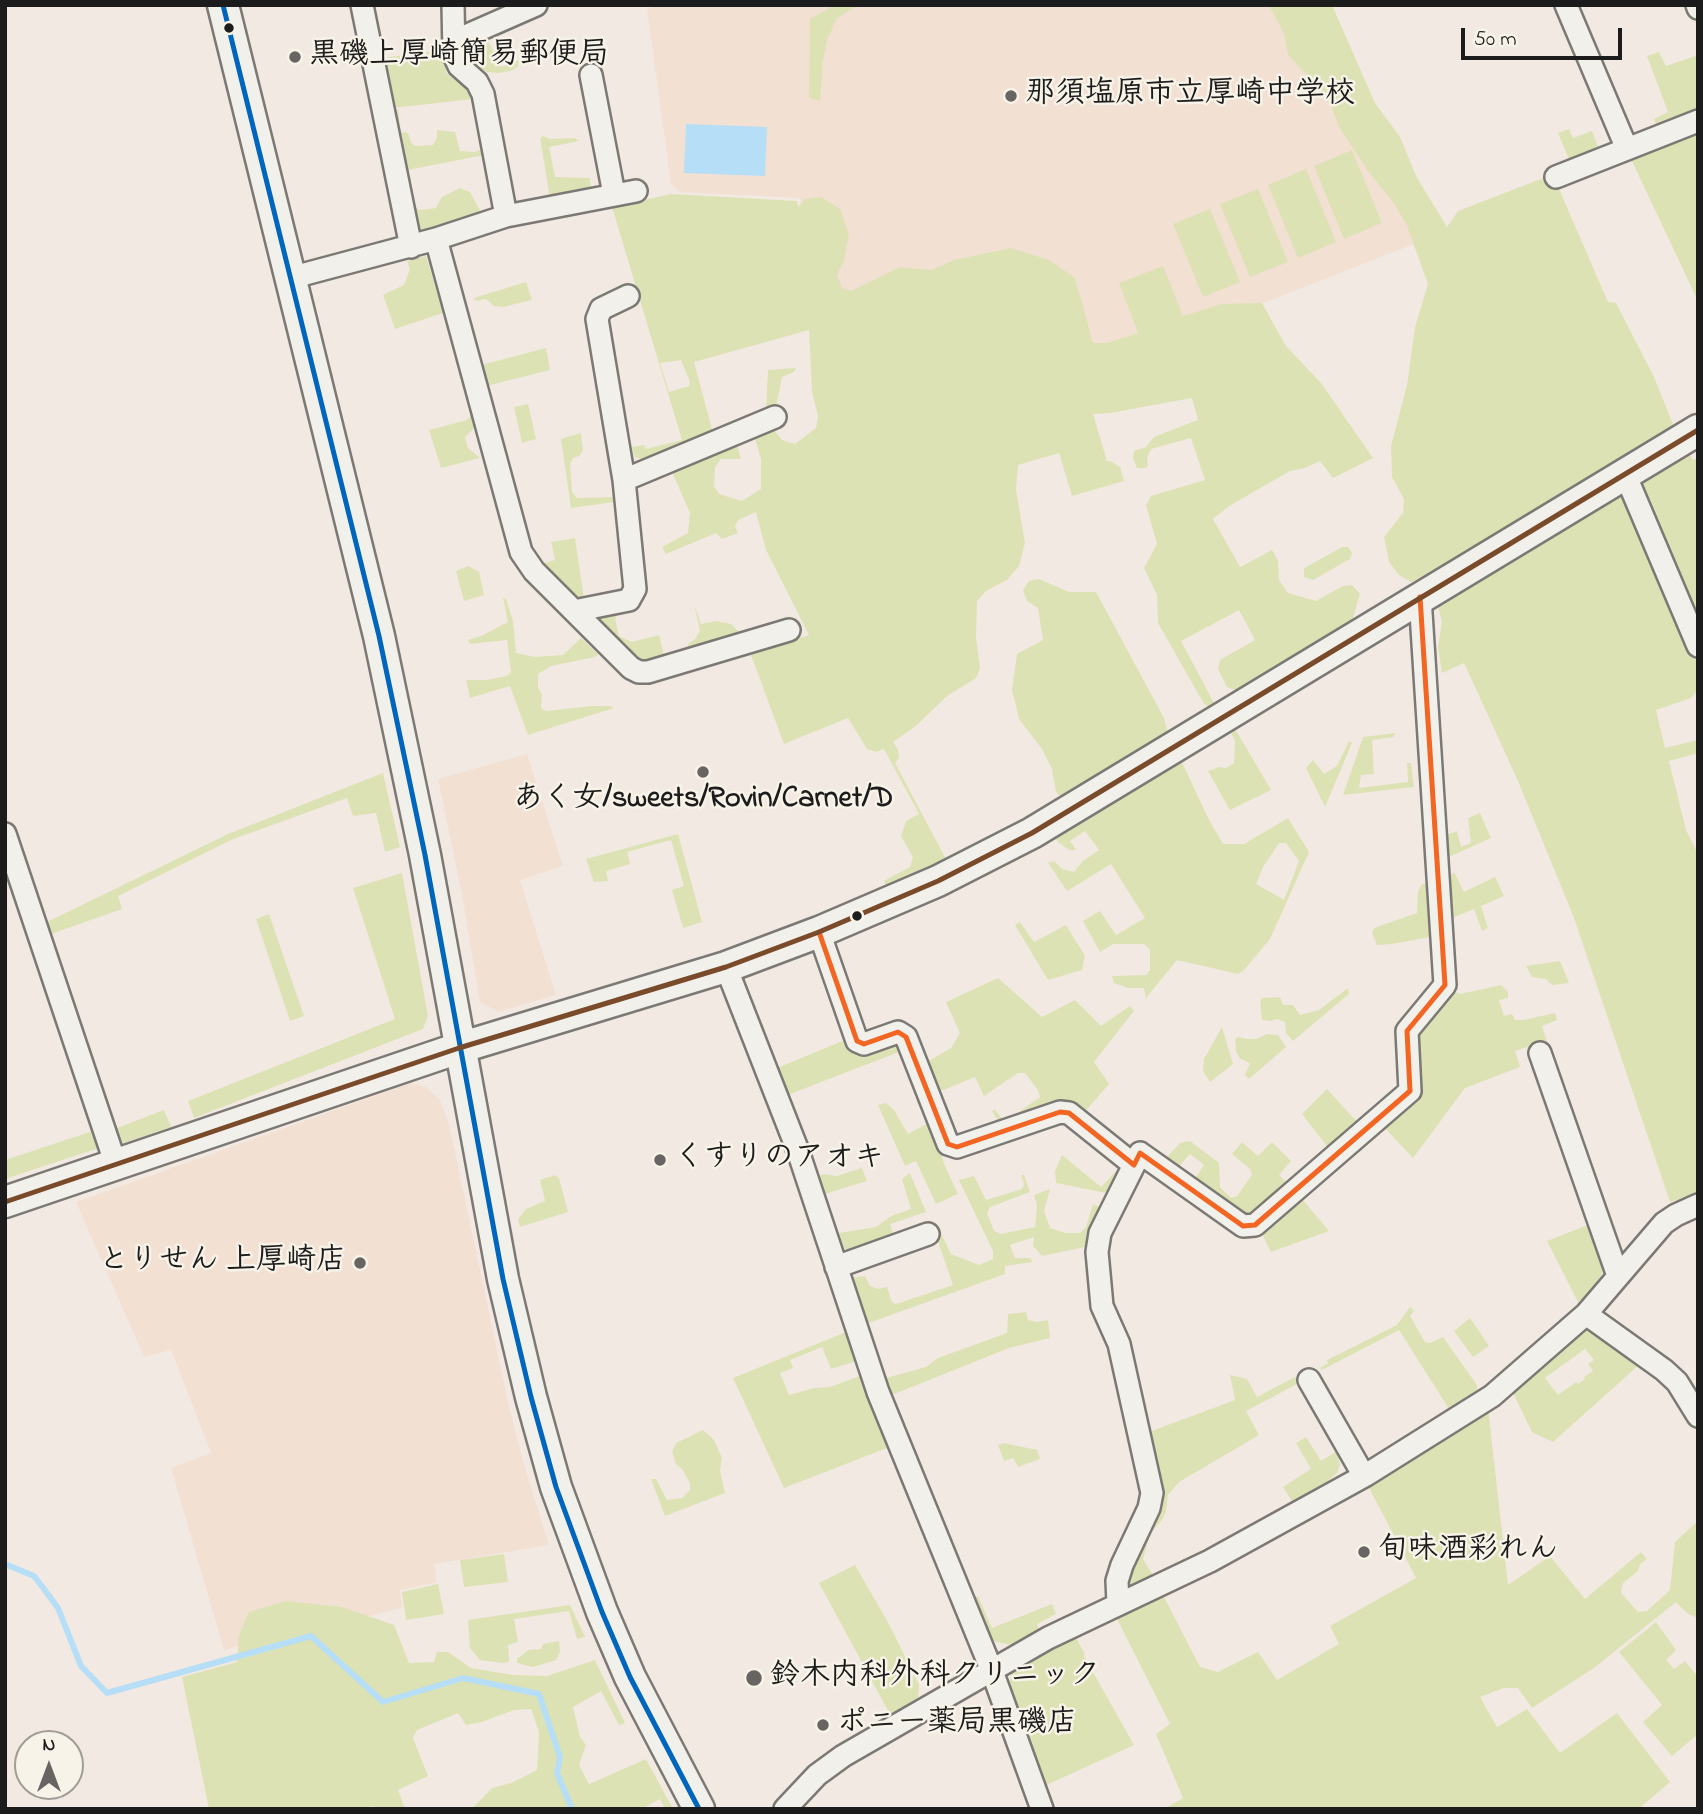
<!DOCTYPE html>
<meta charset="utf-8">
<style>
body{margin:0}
#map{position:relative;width:1703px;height:1814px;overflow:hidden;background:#f2eae2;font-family:"Indie Flower",sans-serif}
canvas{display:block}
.frame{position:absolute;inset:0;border:7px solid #1c1c1c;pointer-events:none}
.north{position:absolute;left:14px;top:1730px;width:70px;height:70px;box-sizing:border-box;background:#f7f3e8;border:2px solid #9f9d96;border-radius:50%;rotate:0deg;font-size:19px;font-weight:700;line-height:28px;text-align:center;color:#1c1c1c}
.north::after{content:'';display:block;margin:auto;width:24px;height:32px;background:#676461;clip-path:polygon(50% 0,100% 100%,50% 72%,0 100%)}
.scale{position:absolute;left:1461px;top:28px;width:161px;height:32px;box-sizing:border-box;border:4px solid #1c1c1c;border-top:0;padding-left:9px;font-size:21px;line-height:24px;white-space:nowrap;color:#1c1c1c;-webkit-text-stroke:5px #f7f3e8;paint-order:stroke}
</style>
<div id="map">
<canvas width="1703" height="1814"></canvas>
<div class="frame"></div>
<div class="north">N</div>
<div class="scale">50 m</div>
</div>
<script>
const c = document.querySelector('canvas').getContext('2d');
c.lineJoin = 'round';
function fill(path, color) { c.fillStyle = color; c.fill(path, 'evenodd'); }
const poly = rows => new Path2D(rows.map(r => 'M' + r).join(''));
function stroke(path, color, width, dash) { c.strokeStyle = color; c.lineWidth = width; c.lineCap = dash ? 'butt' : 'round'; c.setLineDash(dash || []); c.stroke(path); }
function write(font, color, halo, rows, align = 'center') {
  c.font = font + ' "Indie Flower","Klee One",sans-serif'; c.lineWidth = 5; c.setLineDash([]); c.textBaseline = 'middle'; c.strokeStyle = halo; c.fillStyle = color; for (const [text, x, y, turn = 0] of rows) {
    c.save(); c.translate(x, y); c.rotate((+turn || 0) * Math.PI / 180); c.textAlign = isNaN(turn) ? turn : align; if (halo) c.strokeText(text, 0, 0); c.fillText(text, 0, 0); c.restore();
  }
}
fill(poly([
 [655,5,1310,5,1442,233,1269,301,1077,362,817,319,800,198,680,192,671,184,647,9],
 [527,754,563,866,520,880,556,995,498,1012,480,1002,462,895,438,779],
 [411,1083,426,1087,440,1100,449,1124,508,1402,525,1468,549,1545,434,1564,437,1582,400,1590,402,1608,224,1650,171,1468,211,1453,171,1350,144,1357,76,1202]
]), '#f2e0d3');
fill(poly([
 [834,5,859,5,837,18,827,40,823,61,820,101,809,98,810,19],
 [1269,5,1332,5,1375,103,1400,137,1417,178,1447,227,1458,211,1551,175,1556,182,1608,302,1616,303,1654,377,1674,427,1443,566,1411,582,1399,575,1389,562,1384,537,1403,513,1404,499,1392,477,1391,446,1407,385,1415,327,1428,284,1407,226,1394,203,1368,171,1339,127,1328,97,1288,55,1284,34],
 [485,39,488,41,501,67,519,60,518,67,510,71,498,73,487,72,481,68,474,61,472,50,475,43],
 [444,50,446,73,465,87,473,99,393,108,382,58],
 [1659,52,1666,66,1698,55,1698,113,1658,129,1654,119,1668,112,1647,56],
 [398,109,401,132,408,133,411,142,415,146,433,145,437,137,437,130,455,132,460,151,475,152,482,149,484,155,408,170,415,207,420,210,436,208,442,197,460,188,470,192,481,212,490,210,492,205,486,178,490,177,495,211,417,234,394,111],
 [1569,129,1573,138,1592,131,1600,152,1571,164,1558,133],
 [1698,130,1698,301,1630,157],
 [543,136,550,139,575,138,579,141,549,147,555,177,590,178,591,191,550,198,540,138],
 [1352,150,1382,223,1344,239,1314,166],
 [1306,169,1336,242,1298,258,1268,185],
 [1258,189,1288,262,1250,277,1220,204],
 [671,194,797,201,798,207,805,199,821,197,840,209,849,234,844,261,837,275,842,288,851,291,900,267,931,270,954,260,1011,248,1049,260,1075,278,1093,343,1107,343,1138,333,1119,283,1163,266,1183,316,1222,304,1262,303,1286,346,1321,383,1373,458,1333,478,1320,461,1305,468,1290,471,1229,506,1213,519,1240,567,1272,550,1278,561,1279,580,1288,593,1316,601,1343,586,1352,585,1360,594,1352,621,1238,691,1227,687,1218,669,1220,660,1255,640,1239,610,1181,641,1214,703,1208,706,1204,704,1158,623,1157,595,1144,568,1157,544,1146,505,1151,496,1205,480,1191,438,1151,449,1147,458,1148,465,1146,468,1137,468,1133,458,1134,451,1146,447,1154,437,1198,420,1192,398,1110,413,1093,414,1107,461,1112,462,1120,467,1124,481,1072,496,1059,453,1018,465,1016,489,1025,543,1019,566,1007,580,986,591,977,601,976,638,980,668,976,678,947,696,917,725,893,742,898,750,899,758,895,763,947,861,889,891,884,881,910,867,913,857,901,836,906,821,919,814,884,749,876,752,867,749,848,718,784,744,751,655,809,635,766,550,756,512,738,520,735,526,738,533,722,539,716,533,666,554,662,547,688,533,690,513,672,472,737,445,741,459,721,459,715,467,714,486,719,494,742,501,761,489,761,459,755,439,774,430,782,440,795,444,816,428,818,416,812,392,809,330,694,362,713,433,645,460,635,457,632,447,644,445,646,449,682,440,612,207],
 [681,360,690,382,689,386,669,392,660,363],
 [1210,209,1240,282,1203,297,1173,224],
 [426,256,443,313,395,329,383,295,404,285,410,269,407,261],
 [526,282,532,300,503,307,494,306,486,299,476,301,474,298],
 [546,348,550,370,486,386,481,365],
 [796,368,794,372,782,377,776,407,766,410,768,370],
 [466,398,469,398,476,426,465,437,468,448,480,458,441,468,429,430,467,420,471,415],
 [528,404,536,439,522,443,514,407],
 [581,433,583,451,579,456,573,458,570,464,572,492,577,498,613,497,614,502,571,508,561,439],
 [1688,451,1693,460,1698,458,1698,690,1691,698,1656,710,1665,748,1698,740,1698,753,1669,761,1686,830,1698,854,1698,1193,1670,1202,1574,918,1518,781,1464,663,1442,673,1438,647,1442,621,1436,600,1618,492,1625,497,1642,493,1644,479],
 [575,538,584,599,573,599,541,564,555,560,551,542],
 [1342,547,1348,547,1352,553,1350,559,1313,580,1304,577,1304,568],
 [468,566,479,572,484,595,464,601,456,571],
 [1039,579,1069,592,1096,592,1164,718,1167,730,1208,818,1223,844,1244,844,1288,818,1309,852,1270,939,1244,970,1238,974,1177,960,1146,998,1144,988,1128,988,1114,983,1112,976,1146,975,1150,970,1150,949,1144,944,1113,944,1100,952,1083,921,1100,911,1116,935,1145,918,1111,864,1067,891,1048,863,1054,861,1062,869,1074,872,1083,861,1099,850,1085,831,1070,841,1076,850,1069,850,1058,842,1055,833,1064,800,1056,792,1052,769,1042,749,1019,719,1012,690,1017,654,1043,640,1038,608,1027,601,1023,590,1029,581],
 [1279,843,1286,843,1299,861,1284,900,1256,884,1263,867],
 [503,598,506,599,513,621,516,653,535,657,563,655,581,638,598,654,595,657,551,666,538,674,538,688,542,694,541,708,546,711,592,706,610,706,614,708,528,735,510,686,470,698,466,680,487,680,507,676,511,672,507,640,470,644,468,640,481,636,508,622],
 [694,604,701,624,716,621,731,624,743,636,689,653,688,644,695,639,700,631],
 [619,612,615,619,619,636,632,642,659,635,665,659,638,664,602,626,599,620,604,614],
 [1234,727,1271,790,1230,810,1208,771,1219,767,1226,768,1234,763,1235,741,1230,731],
 [1395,733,1394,737,1372,740,1374,774,1361,775,1359,788,1408,782,1407,763,1411,763,1414,787,1343,795,1363,737],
 [1349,741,1352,743,1325,807,1306,768,1313,760,1324,774,1337,766],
 [383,773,400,847,385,852,376,813,353,816,347,798,231,840,118,896,122,909,51,934,47,922,228,834],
 [1480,813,1491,838,1451,856,1446,853,1444,836,1457,831,1461,847,1471,843,1468,818],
 [678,834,702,922,683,928,672,890,684,886,671,840,627,852,630,864,606,871,608,881,594,882,586,859],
 [1454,872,1464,892,1495,877,1504,896,1481,906,1488,928,1482,931,1474,909,1452,918,1446,881],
 [402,873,428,1016,423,1029,194,1118,188,1101,395,1019,353,888],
 [1422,884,1429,884,1434,930,1430,937,1392,944,1377,945,1372,933,1374,928,1417,913,1418,892],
 [269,914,304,1016,290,1021,256,919],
 [1020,922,1034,942,1066,925,1085,956,1082,970,1048,980,1015,925],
 [1560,961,1569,983,1552,985,1546,979,1532,977,1526,966],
 [998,978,1042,1017,1075,1000,1101,1026,1130,1006,1134,1011,1094,1062,1109,1084,1083,1114,1001,1127,992,1111,995,1110,1005,1122,1040,1097,1038,1090,1025,1073,1018,1073,984,1096,975,1077,936,1093,925,1063,951,1048,960,1033,946,1002],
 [1501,985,1508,992,1508,998,1499,1000,1504,1016,1512,1014,1515,1020,1523,1020,1555,1013,1557,1020,1542,1026,1547,1041,1515,1051,1520,1067,1465,1088,1413,1158,1382,1125,1418,1092,1414,1032,1452,990,1460,994],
 [1348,988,1349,994,1293,1041,1286,1033,1285,1022,1277,1019,1270,1021,1262,1020,1260,1002,1262,998,1280,997,1283,1005,1293,1005,1300,1015,1319,1010],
 [1222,1027,1233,1064,1210,1082,1203,1071,1204,1059],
 [1267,1034,1278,1035,1286,1047,1249,1079,1245,1075,1250,1063,1240,1059,1236,1052,1235,1039,1238,1037,1247,1039,1256,1039],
 [847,1039,894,1043,899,1052,785,1096,775,1069],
 [1327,1089,1359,1124,1330,1150,1302,1114],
 [926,1097,944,1164,958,1194,936,1204,916,1161,905,1166,878,1105,886,1103,894,1110,908,1134,928,1123,917,1102],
 [164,1110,171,1127,123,1143,117,1128],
 [93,1131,99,1148,5,1179,5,1160],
 [1190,1141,1219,1163,1220,1187,1231,1198,1237,1196,1252,1175,1250,1169,1232,1154,1242,1142,1258,1156,1272,1142,1291,1161,1279,1175,1289,1185,1253,1218,1244,1219,1193,1182,1204,1165,1190,1154,1176,1170,1166,1164,1168,1156,1180,1143],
 [1062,1155,1101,1187,1119,1168,1122,1168,1111,1194,1056,1183,1055,1171],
 [862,1168,867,1181,825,1194,819,1176,824,1174,837,1176],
 [910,1173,926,1212,890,1224,894,1237,851,1251,844,1248,839,1233,876,1227,891,1216,911,1209,902,1179],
 [555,1175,559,1178,568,1212,520,1227,518,1219,526,1209,545,1201,540,1180],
 [1021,1175,1024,1175,1030,1192,990,1207,987,1213,994,1231,1001,1234,1035,1227,1037,1206,1034,1195,1050,1189,1044,1211,1050,1228,1065,1233,1080,1233,1086,1227,1093,1204,1103,1209,1091,1242,1085,1247,1042,1256,1033,1246,1034,1237,1010,1245,1015,1258,1030,1258,1033,1262,1005,1266,1005,1274,866,1324,850,1278,865,1276,870,1286,878,1289,887,1287,892,1302,896,1304,953,1285,933,1227,939,1229,951,1254,979,1265,993,1259,993,1251,959,1180,974,1176,986,1200,1022,1189,1024,1184],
 [1301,1198,1329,1231,1271,1252,1260,1230],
 [1590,1224,1601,1258,1602,1274,1590,1292,1578,1302,1547,1241],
 [1410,1307,1414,1311,1410,1316,1425,1342,1430,1343,1443,1337,1477,1385,1477,1390,1449,1409,1399,1330,1322,1370,1320,1368,1328,1363,1327,1360,1397,1325],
 [1026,1312,1028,1320,1037,1322,1048,1320,1050,1338,1009,1348,892,1395,886,1378,926,1367,938,1358,1007,1333,1008,1314],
 [1470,1318,1489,1346,1473,1357,1454,1331],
 [1584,1323,1640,1364,1553,1442,1532,1432,1512,1391],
 [1585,1349,1594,1360,1588,1364,1593,1371,1584,1377,1585,1379,1578,1384,1576,1382,1558,1395,1545,1378],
 [846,1332,857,1361,831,1369,822,1347,790,1360,793,1368,780,1373,789,1395,814,1388,830,1387,862,1375,887,1448,784,1488,733,1378],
 [1230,1375,1247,1379,1257,1397,1295,1377,1299,1383,1246,1411,1259,1435,1179,1482,1168,1495,1166,1512,1162,1520,1150,1534,1143,1559,1154,1577,1127,1590,1124,1587,1137,1544,1149,1432,1235,1400],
 [1488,1408,1508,1585,1550,1556,1585,1599,1641,1552,1647,1559,1640,1564,1638,1571,1623,1583,1621,1593,1638,1612,1647,1611,1670,1590,1675,1542,1698,1521,1698,1618,1688,1614,1676,1602,1594,1668,1532,1708,1518,1688,1504,1688,1480,1697,1497,1727,1527,1709,1560,1753,1617,1713,1670,1782,1642,1806,1643,1809,1164,1809,1183,1798,1156,1734,1170,1724,1115,1615,1162,1593,1200,1667,1218,1672,1258,1652,1277,1680,1339,1644,1330,1626,1416,1578,1366,1482],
 [703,1430,714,1440,722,1458,720,1470,725,1493,665,1516,651,1479,656,1479,667,1500,682,1498,690,1490,690,1483,682,1469,676,1464,672,1452,676,1443],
 [1306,1437,1321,1461,1337,1451,1340,1465,1337,1473,1326,1482,1292,1501,1283,1487,1311,1469,1296,1443],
 [1004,1443,1037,1450,1040,1459,1018,1467,1013,1458,1004,1461,998,1445],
 [504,1554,508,1582,464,1587,460,1560],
 [855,1565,890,1626,919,1685,918,1697,914,1706,893,1720,819,1583],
 [438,1584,444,1614,406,1620,402,1592],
 [978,1596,992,1628,1052,1604,1056,1614,1037,1624,1039,1631,1012,1645,997,1642,988,1638,971,1599],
 [285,1601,342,1607,394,1625,409,1663,434,1662,437,1652,448,1652,471,1668,513,1675,547,1676,595,1660,625,1723,619,1725,601,1691,573,1707,580,1737,586,1745,579,1765,589,1784,646,1759,673,1809,665,1809,660,1799,641,1809,472,1809,492,1788,511,1783,537,1770,539,1732,531,1709,514,1710,482,1722,466,1725,458,1713,417,1730,413,1738,428,1776,398,1790,405,1809,376,1809,374,1806,363,1809,209,1809,182,1677,237,1662,239,1635,249,1612],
 [570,1605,585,1637,577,1639,569,1611,514,1619,518,1642,508,1645,509,1662,502,1663,480,1660,470,1648,468,1620],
 [1656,1622,1676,1650,1666,1660,1674,1669,1685,1661,1698,1677,1698,1734,1672,1756,1643,1722,1662,1705,1619,1652],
 [1075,1636,1084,1652,1084,1656,1134,1745,1042,1787,1008,1699,1011,1673,1056,1647,1056,1644],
 [559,1641,560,1652,556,1660,533,1667,517,1663,517,1659,528,1650,541,1649,543,1644]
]), '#dde2b4');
fill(poly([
 [686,124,767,127,765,176,684,173]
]), '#b6def6');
stroke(poly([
 [5,1564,34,1576,44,1589,58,1608,81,1666,107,1693,311,1636,383,1702,463,1678,539,1694,560,1757,557,1773,572,1809]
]), '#b6def6', 6);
const street = poly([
 [362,5,411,247],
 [453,5,454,55,459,66,477,82,483,94,506,216],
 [1566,5,1627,149],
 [1697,5,1698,8],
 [454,41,536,5],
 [591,75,614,194],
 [1556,177,1698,121],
 [436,239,521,552,534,571,631,668,639,672,648,672,789,630],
 [290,278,436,239,506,216,636,191],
 [1625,474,1698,646],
 [624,480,775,417],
 [574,611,629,600,635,589,624,480,597,319,601,309,628,296],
 [5,834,116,1165],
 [819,932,857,1041,864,1044,898,1032,906,1037,948,1144,957,1147,1060,1112,1069,1113,1134,1165,1140,1153,1243,1226,1255,1225,1410,1091,1407,1031,1445,985,1420,597],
 [726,967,798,1151,878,1392,992,1671,1042,1809],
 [1540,1053,1618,1276],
 [836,1267,928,1234],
 [1586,1314,1664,1223,1676,1215,1698,1205],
 [1309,1380,1364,1476],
 [1118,1604,1117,1581,1122,1565,1149,1508,1152,1493,1119,1344,1102,1306,1097,1252,1100,1233,1134,1165],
 [785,1809,817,1775,843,1756,1048,1638,1210,1561,1366,1475,1492,1396,1586,1314,1664,1370,1677,1382,1698,1416]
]);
const secondary = poly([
 [223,5,379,636,425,855,503,1279,531,1397,556,1487,602,1612,630,1677,699,1809],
 [5,1202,459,1048,726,967,819,932,938,881,1032,833,1698,430]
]);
stroke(street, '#7c7975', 26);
stroke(secondary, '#7c7975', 35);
stroke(street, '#f2f0eb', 21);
stroke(secondary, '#f2f0eb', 30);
stroke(poly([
 [223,5,379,636,425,855,503,1279,531,1397,556,1487,602,1612,630,1677,699,1809]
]), '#0065bd', 5);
stroke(poly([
 [819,932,857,1041,864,1044,898,1032,906,1037,948,1144,957,1147,1060,1112,1069,1113,1134,1165,1140,1153,1243,1226,1255,1225,1410,1091,1407,1031,1445,985,1420,597]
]), '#f26522', 5);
stroke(poly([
 [5,1202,459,1048,726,967,819,932,938,881,1032,833,1698,430]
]), '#7a4b2a', 5);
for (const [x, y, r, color] of [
 [229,28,6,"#1c1c1c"],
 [295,57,7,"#676461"],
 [1011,96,7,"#676461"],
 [703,772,7,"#676461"],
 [857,916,6,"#1c1c1c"],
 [660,1160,7,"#676461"],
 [360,1263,7,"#676461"],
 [1364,1552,7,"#676461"],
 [754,1678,9,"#676461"],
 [823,1725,7,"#676461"]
]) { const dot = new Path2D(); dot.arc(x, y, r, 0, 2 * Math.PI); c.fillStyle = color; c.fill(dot); stroke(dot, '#f7f3e8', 2.5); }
write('bold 30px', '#1c1c1c', '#f7f3e8', [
 ["黒磯上厚崎簡易郵便局",309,57],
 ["那須塩原市立厚崎中学校",1025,96],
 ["あく女/sweets/Rovin/Carnet/D",703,801,"center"],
 ["くすりのアオキ",674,1160],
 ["とりせん 上厚崎店",346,1263,"right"],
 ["旬味酒彩れん",1378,1552],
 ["鈴木内科外科クリニック",770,1678],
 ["ポニー薬局黒磯店",837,1725]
], 'left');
</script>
